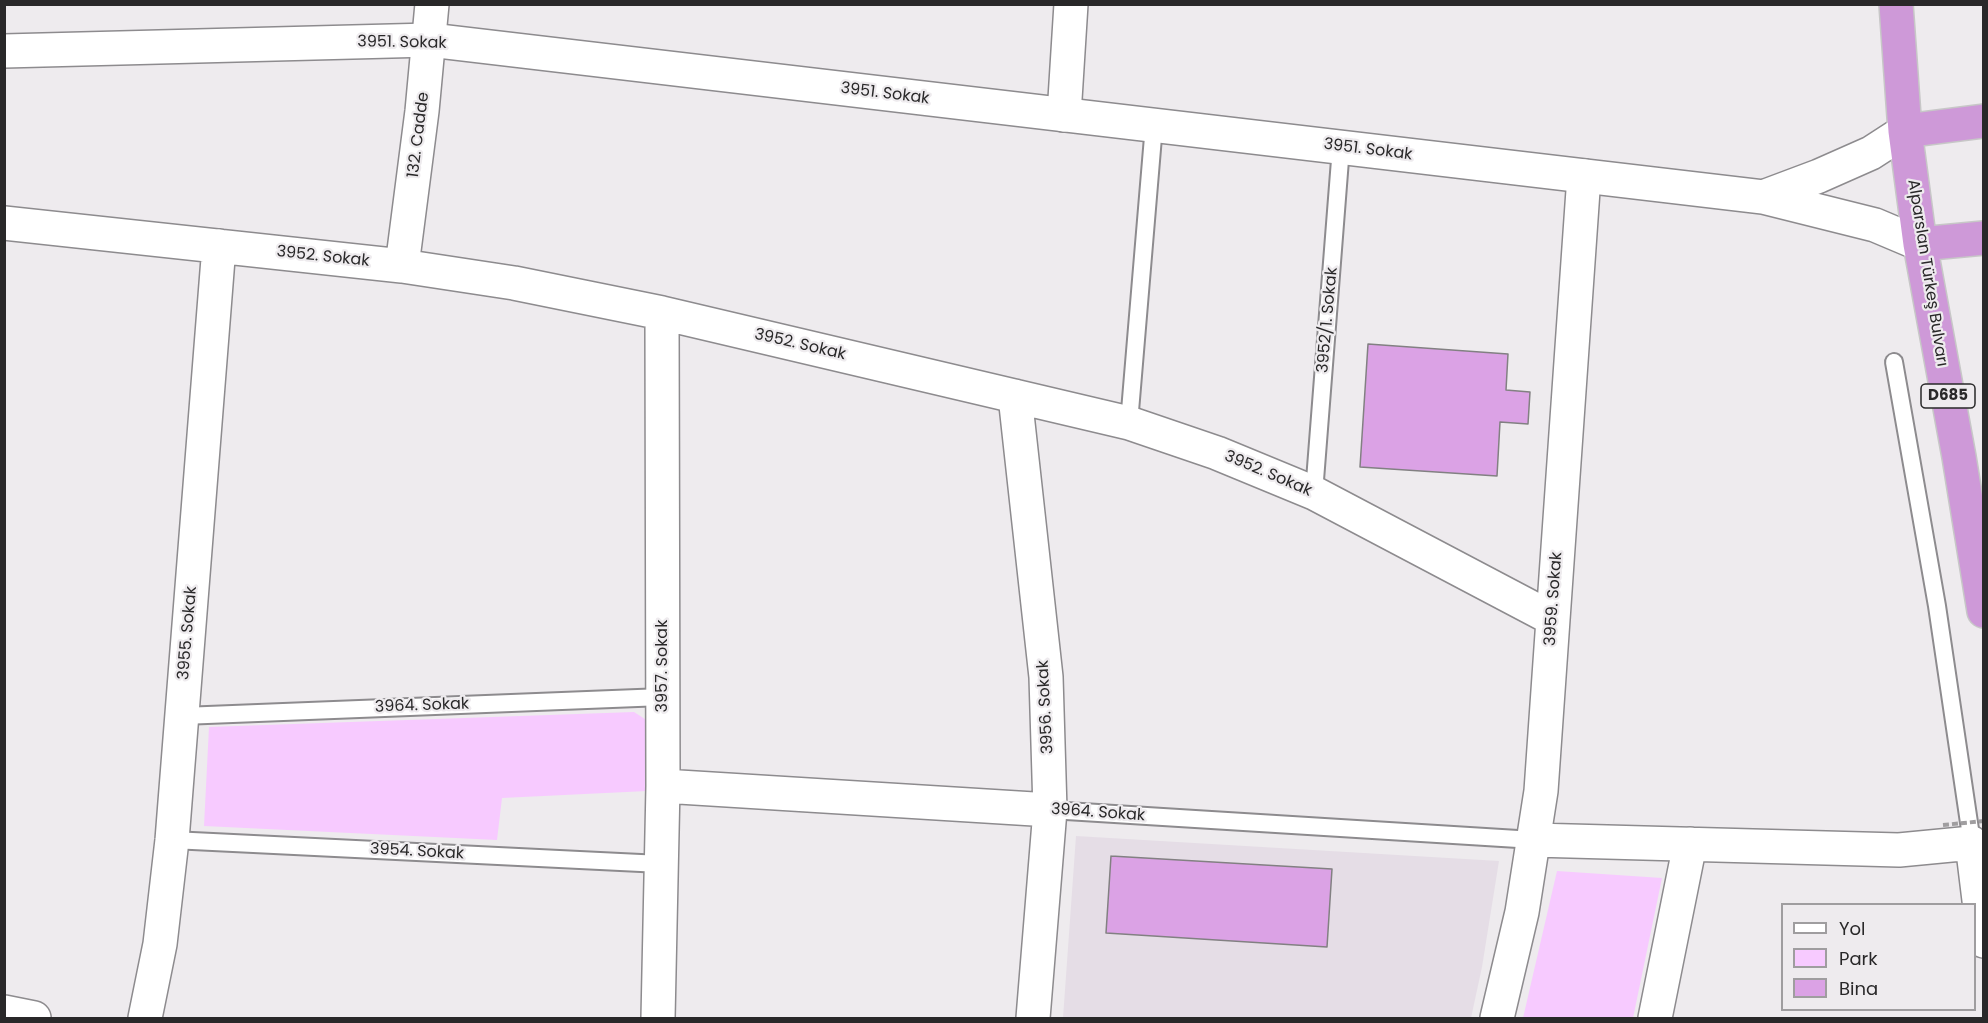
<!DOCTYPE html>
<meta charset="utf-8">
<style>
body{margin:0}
#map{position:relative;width:1988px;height:1023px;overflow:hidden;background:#eeebee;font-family:Poppins,sans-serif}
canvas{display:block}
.frame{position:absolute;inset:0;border:6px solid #292829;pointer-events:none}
.legend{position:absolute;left:1781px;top:903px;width:195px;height:108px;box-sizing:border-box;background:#eeebee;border:2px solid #9f9d9f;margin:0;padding:8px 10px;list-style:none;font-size:18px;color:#292829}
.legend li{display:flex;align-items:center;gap:12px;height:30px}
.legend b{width:30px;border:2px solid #9f9d9f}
</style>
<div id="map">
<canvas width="1988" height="1023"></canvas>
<div class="frame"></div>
<ul class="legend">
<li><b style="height:8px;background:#fff"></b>Yol</li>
<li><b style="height:16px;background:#f7caff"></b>Park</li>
<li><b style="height:16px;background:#dba2e5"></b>Bina</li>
</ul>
</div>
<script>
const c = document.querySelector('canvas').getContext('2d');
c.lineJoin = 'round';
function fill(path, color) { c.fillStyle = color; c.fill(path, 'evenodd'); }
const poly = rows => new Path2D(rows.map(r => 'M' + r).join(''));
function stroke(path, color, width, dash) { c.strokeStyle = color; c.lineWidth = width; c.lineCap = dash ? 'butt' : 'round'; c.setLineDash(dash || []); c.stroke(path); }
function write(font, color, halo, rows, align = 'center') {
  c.font = font + ' Poppins,sans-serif'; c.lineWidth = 4.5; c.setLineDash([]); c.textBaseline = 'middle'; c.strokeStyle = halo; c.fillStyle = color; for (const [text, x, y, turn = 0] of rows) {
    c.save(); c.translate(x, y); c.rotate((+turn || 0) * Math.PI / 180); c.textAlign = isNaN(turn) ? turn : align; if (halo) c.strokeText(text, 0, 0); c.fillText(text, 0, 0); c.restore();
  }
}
fill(poly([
 [1076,836,1499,861,1482,967,1471,1018,1063,1018]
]), '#e5dde6');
fill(poly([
 [634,712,648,721,647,791,502,798,497,840,204,826,209,727],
 [1557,871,1662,878,1633,1018,1523,1018]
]), '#f7caff');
const building = poly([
 [1368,344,1508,354,1506,390,1530,392,1528,424,1500,422,1497,476,1360,467,1368,344],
 [1111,856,1332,869,1327,947,1106,933,1111,856]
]);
fill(building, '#dba2e5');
stroke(building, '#828082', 1.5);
const lane = poly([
 [1894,362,1937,606,1972,843],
 [1129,423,1154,125],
 [1314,493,1341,147],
 [182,716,663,697],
 [1050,810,1534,840],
 [172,840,661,864]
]);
const street = poly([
 [1064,115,1071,4],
 [4,223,402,266,514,283,662,313,1129,423,1217,453,1314,493,1553,619],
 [402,266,422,111,432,4],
 [1015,396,1046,677,1050,810,1033,1018],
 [663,786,1050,810],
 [1534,840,1899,850,1972,843,1984,941],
 [4,1012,34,1018],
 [145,1018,160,944,172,840,219,246],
 [658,1018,663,786,662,313],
 [1497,1018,1522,912,1541,791,1584,176],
 [1655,1018,1690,844]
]);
const secondary = poly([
 [4,51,430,40,1763,197],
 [1905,131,1871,153,1819,176,1763,197,1875,225,1920,244]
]);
const highway = poly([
 [1896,4,1905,131,1920,244,1959,457,1984,611],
 [1905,131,1984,121],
 [1920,244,1984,238]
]);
stroke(lane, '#8d8b8e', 20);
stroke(street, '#8d8b8e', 36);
stroke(secondary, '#8d8b8e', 36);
stroke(highway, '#c7c7c7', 36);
stroke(lane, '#fff', 16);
stroke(street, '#fff', 33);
stroke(secondary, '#fff', 33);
stroke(highway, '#ce99d8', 33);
stroke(poly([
 [1943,825,1984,821]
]), '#a09ea0', 4, [6, 3]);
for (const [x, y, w] of [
 [1948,396,54]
]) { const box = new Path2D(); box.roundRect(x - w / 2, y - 12, w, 24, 4.5); c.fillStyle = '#eeebee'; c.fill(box); stroke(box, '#292829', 1.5); }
write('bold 15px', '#292829', null, [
 ["D685",1948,396]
]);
write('16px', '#292829', '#eeebee', [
 ["3951. Sokak",402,43,1],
 ["3951. Sokak",885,94,7],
 ["132. Cadde",419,135,-83],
 ["3951. Sokak",1368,150,7],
 ["3952. Sokak",323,257,6],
 ["Alparslan Türkeş Bulvarı",1927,273,81],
 ["3952/1. Sokak",1328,320,-85],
 ["3952. Sokak",800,345,13],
 ["3952. Sokak",1268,474,23],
 ["3959. Sokak",1554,599,-86],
 ["3955. Sokak",188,633,-85],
 ["3957. Sokak",663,666,-90],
 ["3964. Sokak",422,706,-2],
 ["3956. Sokak",1046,707,-93],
 ["3964. Sokak",1098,813,4],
 ["3954. Sokak",417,852,3]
]);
</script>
